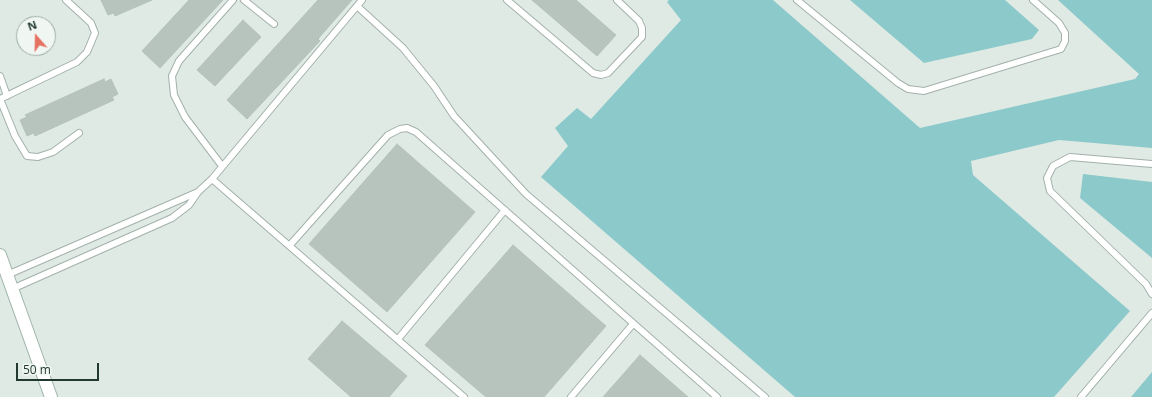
<!DOCTYPE html>
<style>
body{margin:0}
#map{position:relative;width:1152px;height:397px;overflow:hidden;background:#e0eae4;font-family:"Open Sans",sans-serif}
canvas{display:block}
.north{position:absolute;left:16px;top:16px;width:40px;height:40px;box-sizing:border-box;background:#f0f7f3;border:1px solid #9eaba5;border-radius:50%;rotate:340deg;font-size:11px;font-weight:700;line-height:16px;text-align:center;color:#223930}
.north::after{content:'';display:block;margin:auto;width:14px;height:18px;background:#e67362;clip-path:polygon(50% 0,100% 100%,50% 72%,0 100%)}
.scale{position:absolute;left:16px;top:363px;width:83px;height:18px;box-sizing:border-box;border:2px solid #223930;border-top:0;padding-left:5px;font-size:12px;line-height:14px;white-space:nowrap;color:#223930;-webkit-text-stroke:3px #f0f7f3;paint-order:stroke}
</style>
<div id="map">
<canvas width="1152" height="397"></canvas>
<div class="north">N</div>
<div class="scale">50 m</div>
</div>
<script>
const c = document.querySelector('canvas').getContext('2d');
c.lineJoin = 'round';
function fill(path, color) { c.fillStyle = color; c.fill(path, 'evenodd'); }
const poly = rows => new Path2D(rows.map(r => 'M' + r).join(''));
function stroke(path, color, width, dash) { c.strokeStyle = color; c.lineWidth = width; c.lineCap = dash ? 'butt' : 'round'; c.setLineDash(dash || []); c.stroke(path); }
fill(poly([
 [669,0,773,0,920,128,1135,79,1139,74,1058,0,1152,0,1152,148,1059,140,971,161,973,175,1130,311,1054,397,795,397,541,177,568,146,555,128,577,108,591,119,681,20,667,2],
 [850,0,1005,0,1039,30,1032,39,924,63],
 [1083,174,1152,182,1152,258,1080,198],
 [1152,372,1152,397,1131,397]
]), '#8cc9cb');
const building = poly([
 [101,0,152,0,115,16,114,13,108,15,101,0],
 [189,0,223,0,160,68,142,51,189,0],
 [318,0,352,0,318,39,320,41,247,119,227,100,318,0],
 [532,0,576,0,616,35,597,56,532,0],
 [243,20,261,37,215,86,197,70,243,20],
 [104,79,105,82,111,79,118,94,112,97,114,100,35,136,34,133,27,136,20,120,27,117,25,115,104,79],
 [397,144,475,212,387,312,309,244,397,144],
 [513,245,606,326,544,397,486,397,425,345,513,245],
 [342,321,407,376,389,397,351,397,308,359,342,321],
 [640,355,688,397,603,397,640,355]
]);
fill(building, '#b6c4bd');
stroke(building, '#b3c3ba', 1);
const lane = poly([
 [244,0,274,24],
 [507,0,593,73,601,75,608,73,642,37,642,28,639,21,617,0],
 [797,0,898,83,908,89,924,91,1061,49,1065,41,1065,33,1059,23,1033,0],
 [357,6,403,48,434,86,454,116,526,194,765,397],
 [0,76,7,96],
 [0,99,77,62,87,52,95,33,91,23,66,0],
 [0,99,15,136,27,156,38,157,53,152,79,133],
 [1152,164,1070,157,1053,166,1047,178,1050,191,1146,284,1152,294],
 [222,166,185,117,174,95,172,76,179,61,233,0],
 [212,179,362,0],
 [290,245,388,135,400,129,407,128,416,132,717,397],
 [7,275,198,192],
 [12,289,172,218,189,205,198,192,212,179,464,397],
 [398,339,505,210],
 [571,397,633,324],
 [1081,397,1152,313]
]);
const secondary = poly([
 [0,255,51,397]
]);
stroke(lane, '#a3b1aa', 8);
stroke(secondary, '#a0b5ab', 14);
stroke(lane, '#fff', 6);
stroke(secondary, '#fff', 12);
</script>
